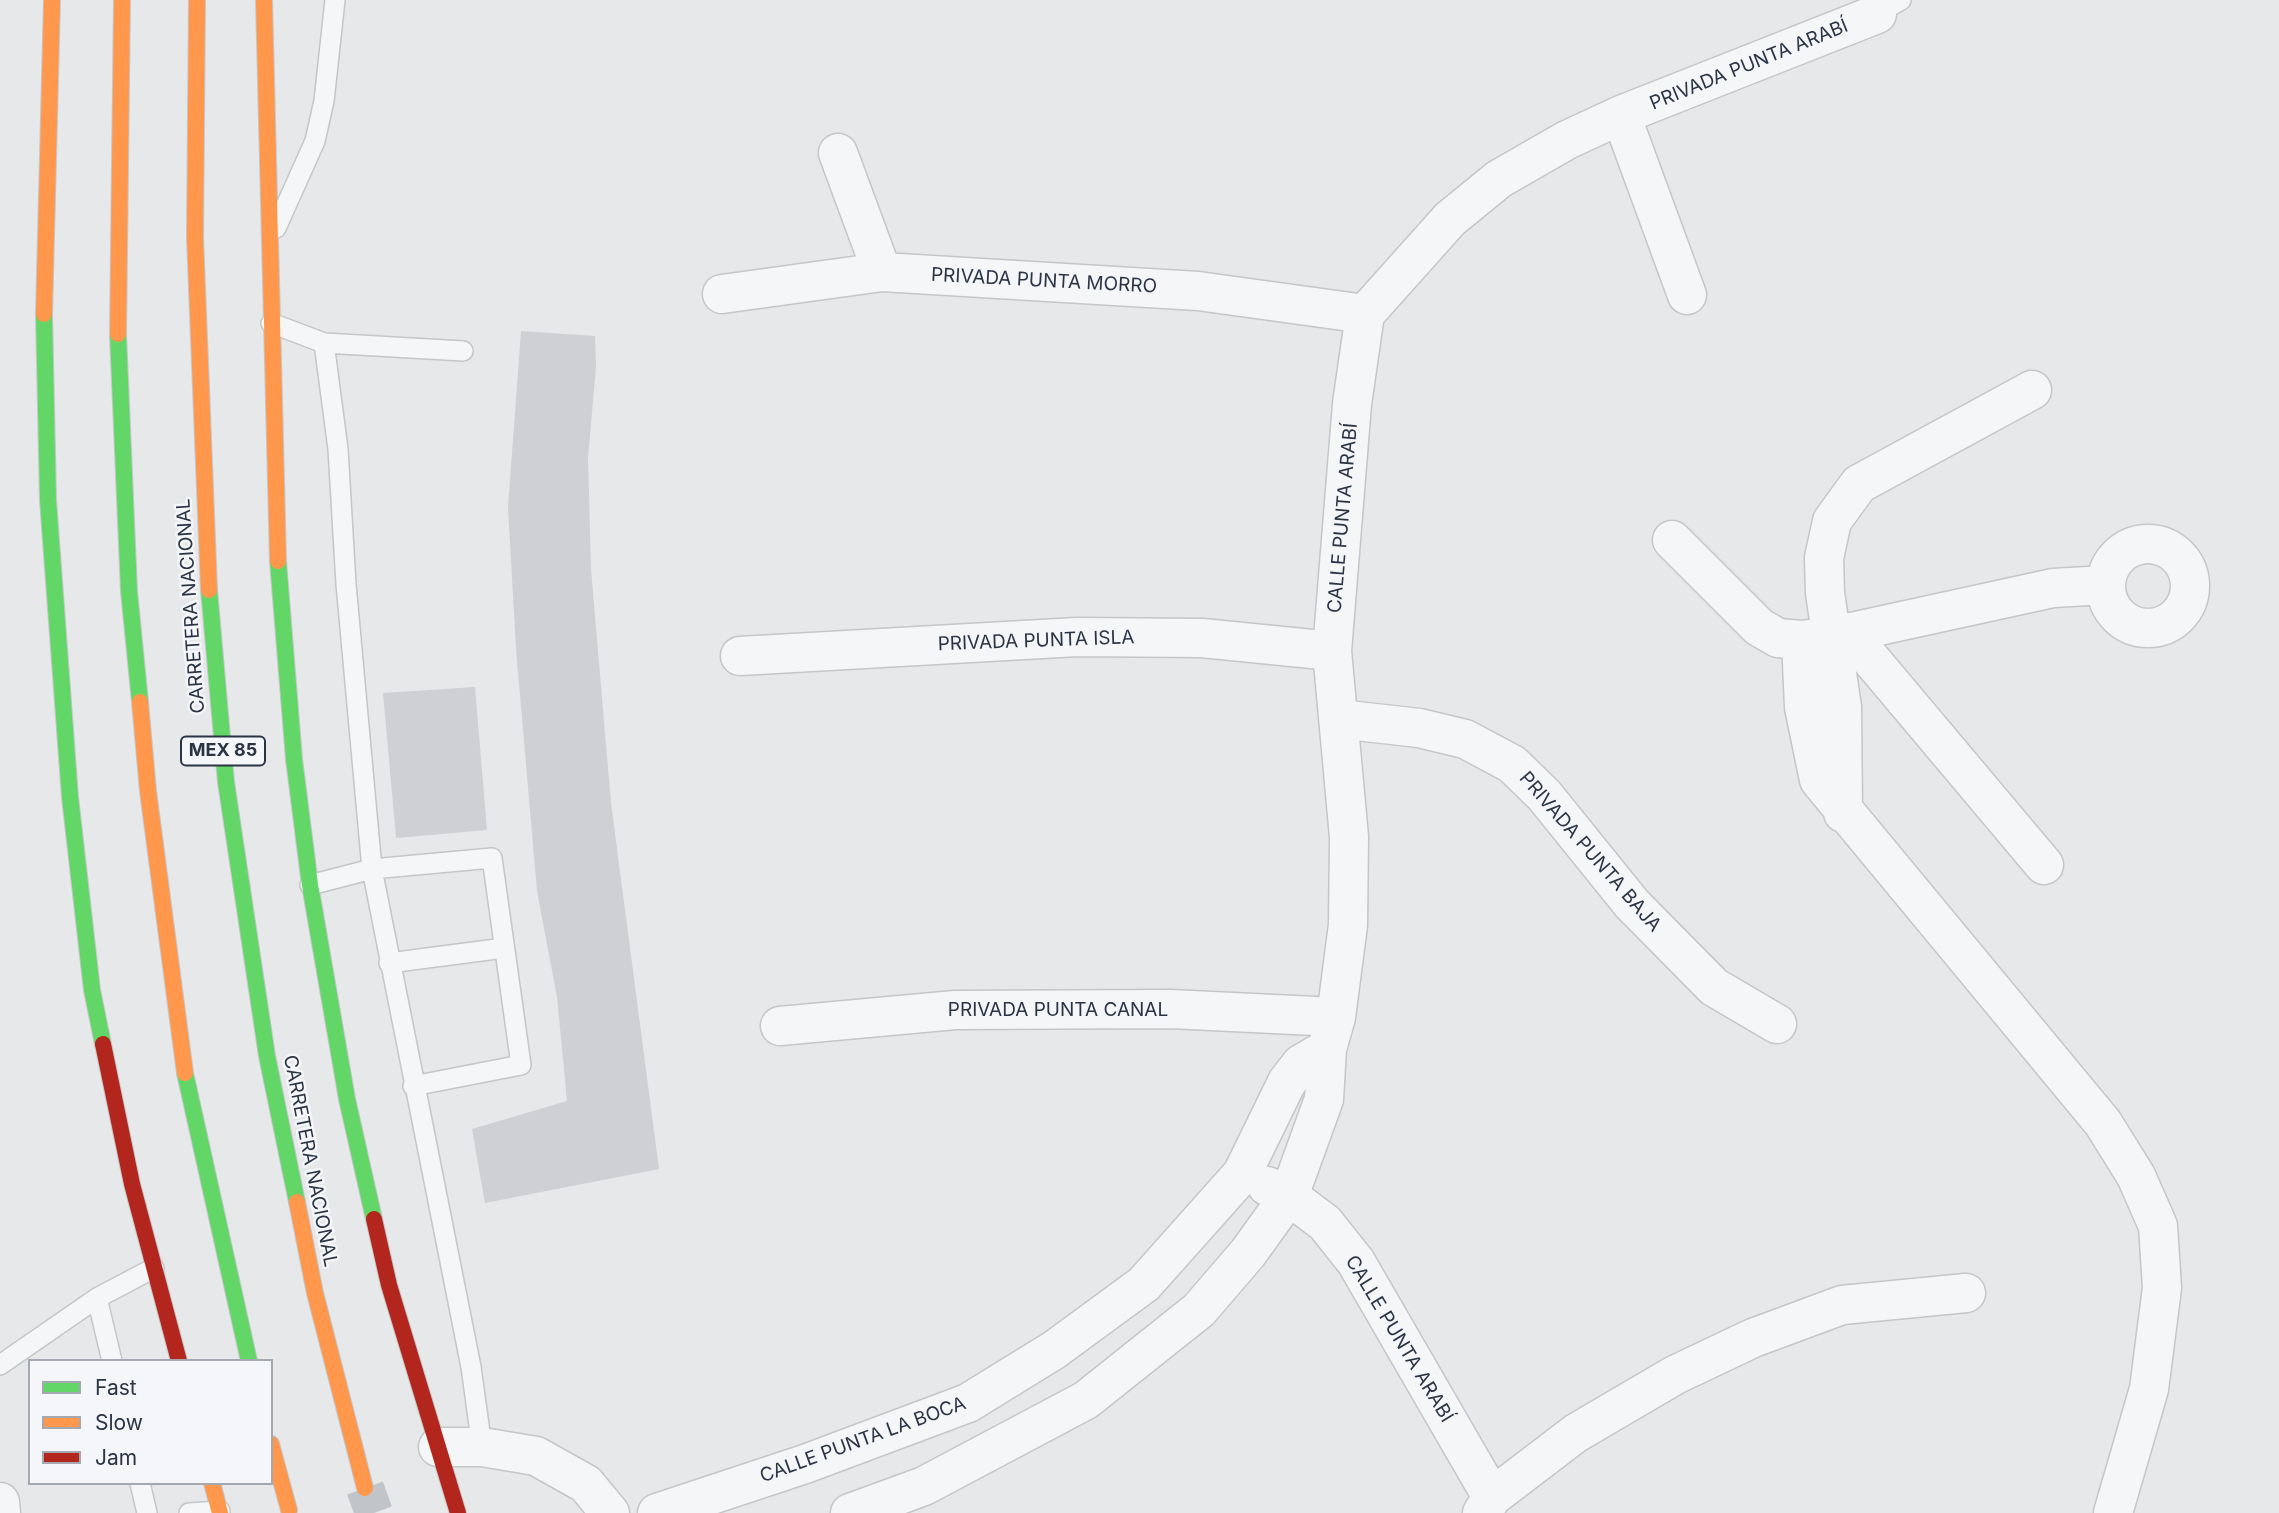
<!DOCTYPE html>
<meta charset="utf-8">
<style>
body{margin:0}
#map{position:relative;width:2279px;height:1513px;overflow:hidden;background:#e6e8ea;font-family:Inter,sans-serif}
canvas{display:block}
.legend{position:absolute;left:28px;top:1359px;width:245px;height:126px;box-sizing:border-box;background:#f4f6f9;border:2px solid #a4a8b1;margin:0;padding:9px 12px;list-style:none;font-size:21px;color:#2b3445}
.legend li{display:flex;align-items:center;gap:14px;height:35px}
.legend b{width:35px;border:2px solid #a4a8b1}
</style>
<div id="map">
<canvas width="2279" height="1513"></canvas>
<ul class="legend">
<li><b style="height:9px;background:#63d668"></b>Fast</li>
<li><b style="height:9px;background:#ff974d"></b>Slow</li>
<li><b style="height:9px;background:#b3261e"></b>Jam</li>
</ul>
</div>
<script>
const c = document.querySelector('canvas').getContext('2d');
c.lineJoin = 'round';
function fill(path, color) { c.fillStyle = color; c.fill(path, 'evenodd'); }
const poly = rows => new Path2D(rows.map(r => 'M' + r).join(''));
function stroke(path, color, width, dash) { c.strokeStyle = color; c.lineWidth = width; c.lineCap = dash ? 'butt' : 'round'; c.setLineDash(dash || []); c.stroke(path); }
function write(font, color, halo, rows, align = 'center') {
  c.font = font + ' Inter,sans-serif'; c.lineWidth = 5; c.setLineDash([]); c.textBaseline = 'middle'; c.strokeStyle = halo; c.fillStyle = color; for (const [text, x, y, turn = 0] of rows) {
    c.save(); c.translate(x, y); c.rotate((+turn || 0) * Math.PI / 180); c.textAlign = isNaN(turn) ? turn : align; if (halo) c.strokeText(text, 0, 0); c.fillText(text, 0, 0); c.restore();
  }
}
fill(poly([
 [521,331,595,336,596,367,588,458,591,569,611,803,659,1169,485,1203,472,1129,567,1101,557,997,537,891,516,649,508,507],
 [475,687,487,830,396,838,383,693]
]), '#ced0d3');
stroke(poly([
 [365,1488,374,1513]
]), '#c1c4c9', 38, [38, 19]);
const lane = poly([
 [1877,14,1901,0],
 [276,228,315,141,324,101,335,0],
 [271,323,324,343,338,449,346,584,372,869,471,1367,482,1447],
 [324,343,463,351],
 [310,885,372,869,492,858,521,1065,413,1086],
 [389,963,504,948],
 [112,1361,97,1298,154,1268],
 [0,1365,97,1298],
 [140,1483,147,1513],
 [189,1513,220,1511]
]);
const street = poly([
 [1621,115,1687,295],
 [838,153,882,272],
 [722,294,882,272,1198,291,1365,314],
 [1672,540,1759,627,1778,638,1801,640,1833,636,2053,588,2106,585],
 '2106 586a42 42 0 1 1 84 0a42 42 0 1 1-84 0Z',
 [1848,632,2044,865],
 [1801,640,1804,707,1819,780,2103,1123,2136,1176,2158,1226,2162,1288,2149,1389,2113,1513],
 [740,656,1077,637,1202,638,1332,651],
 [1339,719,1419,728,1465,739,1512,764,1544,795,1632,904,1714,987,1777,1024],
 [1843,813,1842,707,1825,593,1824,558,1832,521,1859,484,2032,390],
 [780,1026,955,1010,1170,1009,1336,1017],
 [1267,1186,1289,1196,1325,1223,1356,1262,1492,1497],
 [438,1447,482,1447,536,1456,586,1484,610,1513],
 [0,1502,1,1513],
 [657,1513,805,1464,968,1403,1054,1350,1144,1284,1242,1174,1287,1082,1301,1064,1327,1049],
 [850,1513,924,1486,1086,1400,1199,1310,1248,1253,1289,1196,1324,1099,1327,1049,1336,1017,1348,925,1349,837,1332,651,1352,404,1365,314,1450,219,1499,179,1567,140,1621,115,1877,14],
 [1482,1513,1492,1497,1576,1433,1675,1375,1753,1338,1842,1305,1966,1293]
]);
const fast = poly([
 [44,314,48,500,70,797,92,990,103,1044],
 [118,334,129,591,140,702],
 [278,561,294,759,310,885,347,1099,374,1219],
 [209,590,226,782,267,1056,297,1202],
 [185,1073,249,1361]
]);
const slow = poly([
 [197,0,195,237,209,590],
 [264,0,278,561],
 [44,314,52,0],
 [118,334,122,0],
 [140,702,148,791,185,1073],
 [297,1202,315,1293,365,1488],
 [271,1444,289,1510],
 [212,1483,220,1513]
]);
const jam = poly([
 [103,1044,132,1184,179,1361],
 [374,1219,389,1285,458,1513]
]);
stroke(lane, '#c4c6c8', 22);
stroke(street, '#c4c6c8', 41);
stroke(fast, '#c4c6c8', 18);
stroke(slow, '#c4c6c8', 18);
stroke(jam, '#c4c6c8', 18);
stroke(lane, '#f5f6f7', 19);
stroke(street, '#f5f6f7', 38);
stroke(fast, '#63d668', 16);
stroke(slow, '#ff974d', 16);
stroke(jam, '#b3261e', 16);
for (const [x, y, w] of [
 [223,751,84]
]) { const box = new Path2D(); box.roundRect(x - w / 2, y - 14.5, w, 29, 5); c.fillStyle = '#f4f6f9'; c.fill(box); stroke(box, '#2b3445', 2); }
write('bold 18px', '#2b3445', null, [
 ["MEX 85",223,751]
]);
write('19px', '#2b3445', '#f4f6f9', [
 ["PRIVADA PUNTA ARABÍ",1749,65,-22],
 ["PRIVADA PUNTA MORRO",1044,281,3],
 ["CALLE PUNTA ARABÍ",1343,518,-85],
 ["CARRETERA NACIONAL",191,606,-94],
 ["PRIVADA PUNTA ISLA",1036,641,-2],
 ["PRIVADA PUNTA BAJA",1590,852,49],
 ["PRIVADA PUNTA CANAL",1058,1010],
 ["CARRETERA NACIONAL",310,1161,79],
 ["CALLE PUNTA ARABÍ",1399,1339,59],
 ["CALLE PUNTA LA BOCA",863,1440,-20]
]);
</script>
